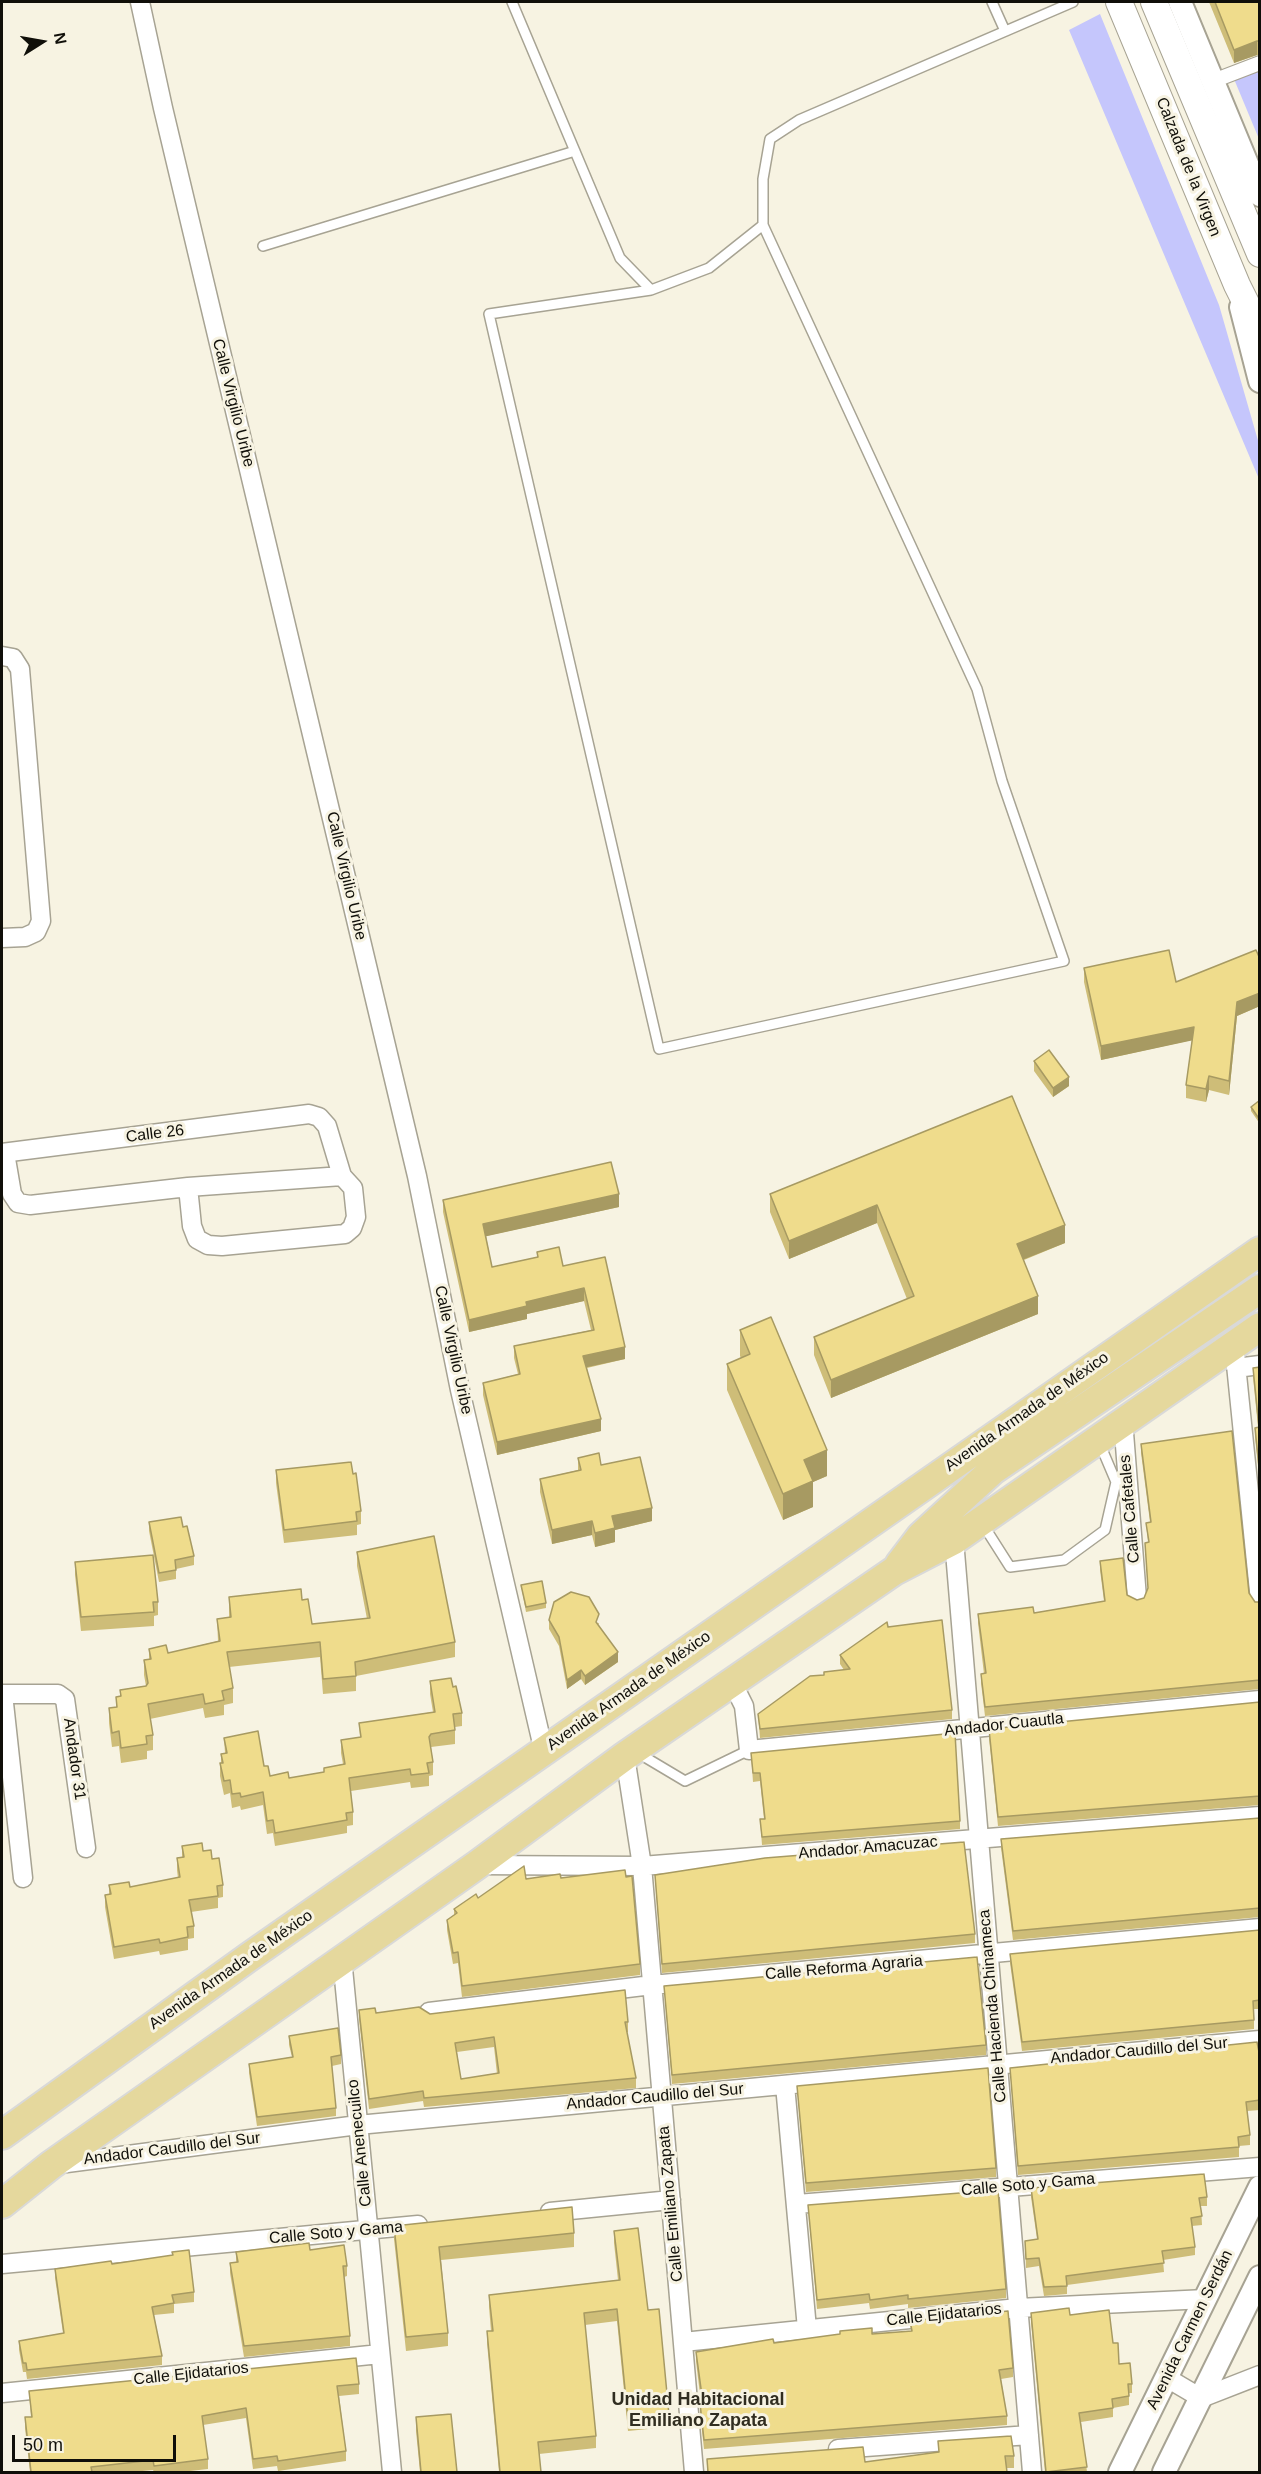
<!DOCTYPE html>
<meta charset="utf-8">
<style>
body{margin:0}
#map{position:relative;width:1261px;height:2474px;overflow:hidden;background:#f7f3e2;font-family:Helvetica,sans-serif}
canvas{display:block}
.frame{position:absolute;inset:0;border:3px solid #100f09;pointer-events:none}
.north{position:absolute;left:12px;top:12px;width:60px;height:60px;-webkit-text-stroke:4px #f7f3e2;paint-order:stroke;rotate:79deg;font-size:16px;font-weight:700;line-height:24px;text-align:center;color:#100f09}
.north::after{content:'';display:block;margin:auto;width:21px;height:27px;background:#100f09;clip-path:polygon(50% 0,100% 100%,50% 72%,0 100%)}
.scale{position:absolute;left:12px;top:2435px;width:164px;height:27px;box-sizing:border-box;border:3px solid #100f09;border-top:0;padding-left:8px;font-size:18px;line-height:21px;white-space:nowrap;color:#100f09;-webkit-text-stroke:4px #f7f3e2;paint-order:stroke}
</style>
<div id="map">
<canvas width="1261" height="2474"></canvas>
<div class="frame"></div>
<div class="north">N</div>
<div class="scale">50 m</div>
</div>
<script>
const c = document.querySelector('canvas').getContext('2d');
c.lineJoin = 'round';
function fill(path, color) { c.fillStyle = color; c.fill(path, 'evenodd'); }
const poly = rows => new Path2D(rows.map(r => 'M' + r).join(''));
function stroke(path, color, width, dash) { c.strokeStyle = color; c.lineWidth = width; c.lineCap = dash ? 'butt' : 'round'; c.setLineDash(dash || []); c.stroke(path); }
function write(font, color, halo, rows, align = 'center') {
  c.font = font + ' Helvetica,sans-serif'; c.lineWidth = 6; c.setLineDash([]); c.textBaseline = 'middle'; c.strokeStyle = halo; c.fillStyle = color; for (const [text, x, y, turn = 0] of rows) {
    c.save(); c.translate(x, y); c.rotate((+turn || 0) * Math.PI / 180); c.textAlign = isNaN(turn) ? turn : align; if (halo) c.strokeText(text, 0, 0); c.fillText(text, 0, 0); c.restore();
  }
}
fill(poly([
 [1100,14,1219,305,1259,444,1259,479,1069,30],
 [1259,69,1259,139,1234,79]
]), '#c5c6fc');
const service = poly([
 [512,2,620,258,651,290],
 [992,2,1005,31],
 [763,225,709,268,651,290,489,314,659,1049,1064,961,1002,781,977,689,763,225,763,179,770,139,799,120,1073,2],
 [263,246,575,151],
 [982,1523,1010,1567,1064,1560,1105,1530,1116,1482,1099,1442],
 [638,1753,685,1781,749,1750]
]);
const pedestrian = poly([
 [1213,81,1260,63]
]);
const minor = poly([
 [140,2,163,108,417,1176,460,1390,544,1752],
 [2,656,13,658,20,669,41,921,36,932,25,937,2,938],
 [2,1153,309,1114,319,1117,327,1126,342,1176],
 [5,1153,12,1194,18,1203,30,1205,188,1187,342,1176,353,1188,356,1217,352,1228,345,1234,222,1246,208,1245,197,1239,192,1226,188,1187],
 [1234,1345,1260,1601],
 [1236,1368,1260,1365],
 [1123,1420,1137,1598],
 [954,1540,1032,2472],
 [732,1682,744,1706,749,1750,1260,1700],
 [2,1694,58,1694,65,1699,86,1848],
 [3,1694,23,1878],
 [625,1756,642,1866,694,2472],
 [477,1865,642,1866,1260,1816],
 [342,1958,392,2472],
 [429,2012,652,1985,1260,1928],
 [785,2085,807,2329],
 [59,2164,358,2125,1260,2040],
 [797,2204,1260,2167],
 [550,2212,671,2200],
 [2,2264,418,2225],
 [683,2342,1018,2308,1206,2299],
 [1167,2378,1201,2398,1260,2375],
 [2,2393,380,2354],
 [838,2449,1029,2435]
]);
const tertiary = poly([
 [1180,2,1260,195],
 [1241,307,1260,381],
 [1120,2472,1260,2187],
 [1164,2472,1260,2277]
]);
const secondary = poly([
 [1119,2,1237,285,1260,331],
 [1154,2,1260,254]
]);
const primary = poly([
 [899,1565,921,1536,993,1470,1260,1289],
 [2,2135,249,1957,1260,1251],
 [2,2204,51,2165,477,1865,625,1756,894,1571,954,1540,1260,1327]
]);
stroke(service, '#a7a393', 12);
stroke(pedestrian, '#a7a393', 16);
stroke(minor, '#a7a393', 21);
stroke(tertiary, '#a7a393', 26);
stroke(secondary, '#a7a393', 28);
stroke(primary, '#d9d9d8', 32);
stroke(service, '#fff', 9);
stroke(pedestrian, '#fff', 14);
stroke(minor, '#fff', 18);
stroke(tertiary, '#fff', 22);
stroke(secondary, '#fff', 26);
stroke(primary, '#e5d89d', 28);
fill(poly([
 [1209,2,1260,2,1260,55,1257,55,1234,63],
 [1260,959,1260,1006,1237,1016,1229,1095,1209,1090,1206,1102,1186,1098,1186,1085,1192,1040,1101,1060,1084,982,1084,968,1176,982],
 [1034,1061,1069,1086,1053,1097,1034,1071],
 [1012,1096,1065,1243,1024,1260,1038,1314,831,1398,814,1355,814,1337,907,1299,877,1223,789,1259,770,1212,770,1194],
 [1260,1100,1260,1124,1251,1111,1251,1107],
 [443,1200,619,1207,486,1236,492,1267,537,1257,537,1252,563,1266,605,1257,625,1359,587,1368,601,1431,497,1455,483,1395,483,1383,518,1374,514,1358,514,1346,591,1330,584,1301,527,1314,527,1319,469,1332,443,1212],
 [740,1330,827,1476,813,1482,813,1507,783,1520,727,1390,727,1364,741,1358,740,1356],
 [1260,1367,1260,1485,1255,1437,1255,1428,1258,1427,1253,1377,1253,1368],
 [1141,1444,1255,1602,1260,1602,1260,1689,985,1716,981,1683,981,1674,984,1674,978,1623,978,1614,1034,1613,1104,1601,1100,1570,1100,1561,1127,1595,1137,1600,1144,1598,1148,1589,1145,1543,1148,1542,1146,1523,1150,1522,1141,1453],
 [578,1458,601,1465,652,1521,615,1530,615,1542,595,1547,592,1535,552,1544,540,1492,540,1479,578,1470],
 [276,1470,353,1474,361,1511,361,1524,357,1525,357,1535,284,1543,276,1483],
 [149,1522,183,1527,194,1556,194,1565,176,1569,176,1579,159,1582,149,1531],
 [357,1552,455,1642,455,1657,356,1676,356,1691,323,1694,320,1657,229,1667,233,1688,233,1703,224,1705,224,1715,205,1718,203,1708,150,1719,153,1735,153,1750,147,1751,147,1759,121,1763,119,1746,112,1747,109,1723,109,1708,116,1707,116,1697,120,1696,120,1690,146,1686,144,1675,144,1660,149,1659,149,1649,168,1653,218,1641,217,1619,229,1617,229,1597,302,1600,312,1624,367,1619,357,1566],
 [75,1562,158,1602,158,1615,154,1616,154,1626,81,1631,75,1575],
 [521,1585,546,1603,546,1608,526,1612],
 [549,1620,599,1623,598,1625,618,1662,585,1685,581,1679,567,1689,559,1646,549,1629],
 [888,1627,952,1710,952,1719,760,1738,758,1714,824,1675,844,1670,840,1664,840,1655],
 [430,1681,453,1687,462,1713,462,1726,455,1727,455,1744,431,1747,433,1762,433,1775,429,1776,429,1786,411,1788,410,1782,351,1791,353,1812,353,1825,347,1826,347,1833,275,1846,273,1833,267,1834,263,1805,241,1810,240,1806,232,1808,230,1793,224,1795,220,1776,220,1763,221,1763,221,1754,225,1753,224,1738,264,1766,270,1776,289,1778,324,1772,324,1768,343,1764,341,1753,341,1740,360,1737,359,1723,433,1712,430,1694],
 [1260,1702,1260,1805,998,1826,989,1738,989,1729],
 [751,1753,960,1821,960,1829,762,1845,760,1819,764,1819,760,1781,753,1782],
 [1260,1818,1260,1917,1013,1940,1001,1848,1001,1839],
 [182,1846,203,1851,212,1859,223,1885,223,1897,218,1898,218,1908,191,1912,194,1926,194,1938,188,1939,188,1950,160,1955,159,1951,114,1959,105,1907,105,1895,109,1894,109,1885,130,1887,178,1878,177,1870,177,1858,182,1857],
 [655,1875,975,1934,975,1943,662,1973],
 [561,1878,640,1964,640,1975,462,1997,458,1963,453,1964,447,1930,447,1920,454,1915,454,1909,526,1879],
 [1260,1930,1260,2009,1254,2009,1254,2029,1022,2051,1010,1963,1010,1954],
 [664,1986,986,2045,986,2055,672,2084],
 [359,2010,376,2013,430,2014,628,2022,628,2032,626,2032,636,2078,636,2088,424,2107,423,2101,369,2109,359,2019],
 [494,2047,497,2074,461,2079,457,2052],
 [289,2036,341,2055,341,2064,332,2066,336,2108,336,2116,257,2126,249,2073,249,2064,292,2057,289,2045],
 [1260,2057,1260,2110,1247,2111,1250,2135,1250,2145,1239,2146,1239,2157,1018,2175,1010,2068],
 [797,2086,996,2168,996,2177,806,2192],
 [1031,2188,1207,2197,1207,2206,1201,2206,1202,2225,1192,2226,1195,2247,1195,2255,1163,2260,1164,2272,1067,2285,1067,2294,1044,2296,1039,2266,1026,2268,1025,2241,1037,2239,1031,2197],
 [808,2205,1006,2289,1006,2298,908,2308,908,2304,870,2309,869,2303,817,2309],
 [394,2226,574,2233,574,2247,441,2260,448,2333,448,2346,406,2351,394,2239],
 [614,2231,648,2310,669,2415,669,2427,628,2431,617,2321,585,2325,596,2436,596,2448,539,2454,541,2472,499,2472,487,2343,487,2331,491,2331,489,2307,489,2295,618,2280,614,2243],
 [310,2250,347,2266,347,2276,344,2277,350,2336,350,2346,244,2357,230,2273,230,2263,236,2262,236,2252],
 [112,2264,194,2292,194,2302,174,2304,174,2313,154,2315,162,2356,162,2365,27,2379,26,2372,23,2372,19,2350,19,2341,63,2333,55,2278,55,2269],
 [1031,2313,1070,2315,1113,2343,1119,2364,1132,2384,1132,2393,1129,2393,1129,2405,1113,2408,1113,2417,1081,2422,1087,2472,1045,2472,1031,2322],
 [910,2321,1013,2368,1013,2377,1001,2379,1007,2416,1007,2425,704,2449,700,2413,700,2403,701,2403,696,2361,696,2352,774,2343,911,2331],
 [359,2384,359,2394,339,2396,346,2451,346,2461,278,2471,277,2466,253,2469,246,2418,203,2425,208,2459,208,2469,181,2472,154,2472,153,2470,132,2472,30,2472,25,2428,25,2417,31,2417,29,2391],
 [416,2417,457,2472,420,2472,416,2431],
 [1014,2456,1014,2468,1006,2468,1007,2472,707,2472,707,2459,865,2462]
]), '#cebd78');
fill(poly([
 [1257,41,1257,55,1234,63,1234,50],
 [1260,993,1260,1006,1237,1016,1229,1095,1229,1081,1237,1002],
 [1194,1027,1194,1040,1101,1060,1101,1046],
 [1209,1076,1209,1090,1206,1102,1206,1089],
 [1069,1077,1069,1086,1053,1097,1053,1088],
 [619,1194,619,1207,483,1237,483,1224],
 [877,1205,877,1223,789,1259,789,1241],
 [1065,1225,1065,1243,1017,1262,1017,1244],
 [584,1288,584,1301,527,1314,527,1319,469,1332,469,1320,526,1302],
 [1038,1296,1038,1314,831,1398,831,1380],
 [625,1347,625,1359,583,1368,583,1356],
 [601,1419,601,1431,497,1455,497,1442],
 [827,1450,827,1476,813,1482,813,1507,783,1520,783,1494,804,1460],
 [652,1508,652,1521,615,1530,615,1542,595,1547,595,1533,612,1516],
 [592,1521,592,1535,552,1544,552,1530],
 [618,1652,618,1662,585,1685,585,1676],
 [581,1670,581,1679,567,1689,567,1680]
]), '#a79a62');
const building = poly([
 [1215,2,1260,2,1260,41,1257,41,1234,50,1215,2],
 [1169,950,1176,982,1256,950,1260,959,1260,993,1237,1002,1229,1081,1209,1076,1206,1089,1186,1085,1194,1027,1101,1046,1084,968,1169,950],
 [1049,1050,1069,1077,1053,1088,1034,1061,1049,1050],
 [1012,1096,1065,1225,1017,1244,1038,1296,831,1380,814,1337,914,1296,877,1205,789,1241,770,1194,1012,1096],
 [1260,1100,1260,1120,1251,1107,1260,1100],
 [611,1162,619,1194,483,1224,492,1267,538,1257,537,1252,559,1247,563,1266,605,1257,625,1347,583,1356,601,1419,497,1442,483,1383,520,1374,514,1346,594,1330,584,1288,526,1302,527,1306,469,1320,443,1200,611,1162],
 [771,1317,827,1450,804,1460,813,1481,783,1494,727,1364,750,1354,740,1330,771,1317],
 [1260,1367,1260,1476,1255,1428,1259,1427,1253,1368,1260,1367],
 [1232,1431,1249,1593,1255,1602,1260,1602,1260,1680,985,1707,981,1674,986,1673,978,1614,1033,1607,1034,1613,1105,1601,1100,1561,1123,1558,1127,1595,1137,1600,1144,1598,1148,1588,1145,1543,1149,1542,1146,1523,1151,1522,1141,1444,1232,1431],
 [599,1453,601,1465,640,1457,652,1508,612,1516,615,1528,595,1533,592,1521,552,1530,540,1479,581,1470,578,1458,599,1453],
 [351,1462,353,1474,356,1473,361,1511,356,1512,357,1521,284,1530,276,1470,351,1462],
 [181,1517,183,1527,187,1526,194,1556,175,1560,176,1570,159,1573,149,1522,181,1517],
 [434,1536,455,1642,355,1662,356,1676,323,1679,320,1642,227,1652,233,1688,222,1691,224,1700,205,1704,203,1694,148,1704,153,1735,146,1736,147,1744,121,1748,119,1731,112,1733,109,1708,117,1707,116,1697,121,1696,120,1690,146,1686,148,1683,144,1660,151,1659,149,1649,166,1645,168,1653,220,1641,217,1619,231,1617,229,1597,301,1589,302,1600,308,1599,312,1624,370,1618,357,1552,434,1536],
 [153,1555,158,1602,153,1602,154,1612,81,1617,75,1562,153,1555],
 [542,1581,546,1603,526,1607,521,1585,542,1581],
 [571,1592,589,1597,599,1614,596,1622,618,1652,585,1676,581,1670,567,1680,559,1637,549,1620,554,1602,571,1592],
 [942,1620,952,1710,760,1729,758,1714,810,1676,824,1675,824,1672,850,1669,840,1655,887,1622,888,1627,942,1620],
 [451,1678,453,1687,456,1686,462,1713,453,1714,455,1730,431,1734,429,1737,433,1762,427,1763,429,1773,411,1775,410,1769,349,1778,353,1812,346,1813,347,1820,275,1833,273,1820,267,1821,263,1792,241,1797,240,1793,232,1794,230,1780,224,1781,220,1763,223,1763,221,1754,227,1753,224,1738,258,1731,264,1766,268,1766,270,1776,288,1772,289,1778,324,1772,324,1768,345,1764,341,1740,361,1737,359,1723,435,1712,430,1681,451,1678],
 [1260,1702,1260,1796,998,1817,989,1729,1260,1702],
 [955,1733,960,1821,762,1837,760,1819,765,1819,760,1773,753,1773,751,1753,955,1733],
 [1260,1818,1260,1908,1013,1931,1001,1839,1260,1818],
 [964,1842,975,1934,662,1964,655,1875,765,1858,964,1842],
 [202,1843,203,1851,211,1850,212,1859,219,1858,223,1885,217,1886,218,1896,189,1900,194,1926,187,1927,188,1937,160,1943,159,1939,114,1947,105,1895,111,1894,109,1885,129,1882,130,1887,180,1877,177,1858,184,1857,182,1846,202,1843],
 [524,1866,526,1879,560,1874,561,1878,625,1870,626,1877,632,1876,640,1964,462,1986,458,1952,453,1953,447,1920,457,1913,454,1909,476,1894,478,1898,524,1866],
 [1260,1930,1260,2000,1253,2001,1254,2020,1022,2042,1010,1954,1260,1930],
 [977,1957,986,2045,672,2075,664,1986,977,1957],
 [625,1990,628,2022,625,2022,636,2078,424,2098,423,2091,369,2099,359,2010,375,2008,376,2013,419,2007,430,2014,625,1990],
 [494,2037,499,2073,461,2079,455,2043,494,2037],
 [338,2028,341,2055,331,2057,336,2108,257,2117,249,2064,293,2057,289,2036,338,2028],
 [1257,2042,1260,2057,1260,2100,1246,2102,1250,2135,1238,2137,1239,2147,1018,2166,1010,2068,1257,2042],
 [988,2068,996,2168,806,2183,797,2086,988,2068],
 [1204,2174,1207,2197,1199,2198,1202,2216,1191,2218,1195,2247,1162,2251,1164,2263,1066,2276,1067,2286,1044,2287,1039,2258,1026,2259,1025,2241,1038,2239,1031,2188,1204,2174],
 [998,2190,1006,2289,908,2299,908,2295,870,2300,869,2294,817,2300,808,2205,998,2190],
 [572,2207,574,2233,439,2247,448,2333,406,2337,394,2226,572,2207],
 [638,2228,648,2310,659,2309,669,2415,628,2419,617,2309,584,2313,596,2436,538,2442,541,2472,500,2472,487,2331,493,2331,489,2295,620,2280,614,2231,638,2228],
 [309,2243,310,2250,344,2245,347,2266,343,2266,350,2336,244,2346,230,2263,238,2262,236,2252,309,2243],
 [189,2250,194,2292,172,2295,174,2303,152,2307,162,2356,27,2370,26,2363,23,2363,19,2341,64,2333,55,2269,111,2261,112,2264,173,2255,172,2252,189,2250],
 [1069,2308,1070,2315,1109,2310,1113,2343,1118,2343,1119,2364,1130,2363,1132,2384,1128,2384,1129,2396,1112,2399,1113,2408,1079,2413,1087,2467,1046,2472,1031,2313,1069,2308],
 [1008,2311,1013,2368,999,2370,1007,2416,704,2440,700,2403,703,2403,696,2352,773,2339,774,2343,840,2334,840,2331,872,2328,872,2334,912,2331,910,2321,1008,2311],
 [356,2358,359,2384,337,2386,346,2451,278,2461,277,2456,253,2459,246,2408,202,2416,208,2459,154,2466,153,2460,91,2467,92,2472,31,2472,25,2417,32,2417,29,2391,356,2358],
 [451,2414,457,2472,421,2472,416,2417,451,2414],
 [1011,2436,1014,2456,1005,2456,1007,2472,708,2472,707,2459,863,2447,865,2462,939,2452,938,2441,1011,2436]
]);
fill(building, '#efdc8c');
stroke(building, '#a79a62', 1.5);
write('16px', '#100f09', '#f7f3e2', [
 ["Calzada de la Virgen",1188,167,68],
 ["Calle Virgilio Uribe",233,403,76],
 ["Calle Virgilio Uribe",346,876,77],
 ["Calle 26",155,1134,-7],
 ["Calle Virgilio Uribe",453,1350,78],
 ["Avenida Armada de México",1027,1412,-35],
 ["Calle Cafetales",1130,1509,-95],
 ["Avenida Armada de México",629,1691,-35],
 ["Andador Cuautla",1004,1725,-6],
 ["Andador 31",74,1759,82],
 ["Andador Amacuzac",868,1848,-5],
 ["Calle Reforma Agraria",844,1968,-5],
 ["Avenida Armada de México",231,1970,-35],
 ["Calle Hacienda Chinameca",993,2006,-95],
 ["Andador Caudillo del Sur",1139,2051,-5],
 ["Andador Caudillo del Sur",655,2097,-5],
 ["Calle Anenecuilco",360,2143,-96],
 ["Andador Caudillo del Sur",172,2149,-7],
 ["Calle Soto y Gama",1028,2185,-5],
 ["Calle Emiliano Zapata",671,2204,-95],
 ["Calle Soto y Gama",336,2233,-5],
 ["Calle Ejidatarios",944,2315,-6],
 ["Avenida Carmen Serdán",1190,2330,-64],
 ["Calle Ejidatarios",191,2374,-6]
]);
write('bold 18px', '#302d20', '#f7f3e2', [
 ["Unidad Habitacional",698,2400],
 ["Emiliano Zapata",698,2421]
]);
</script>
